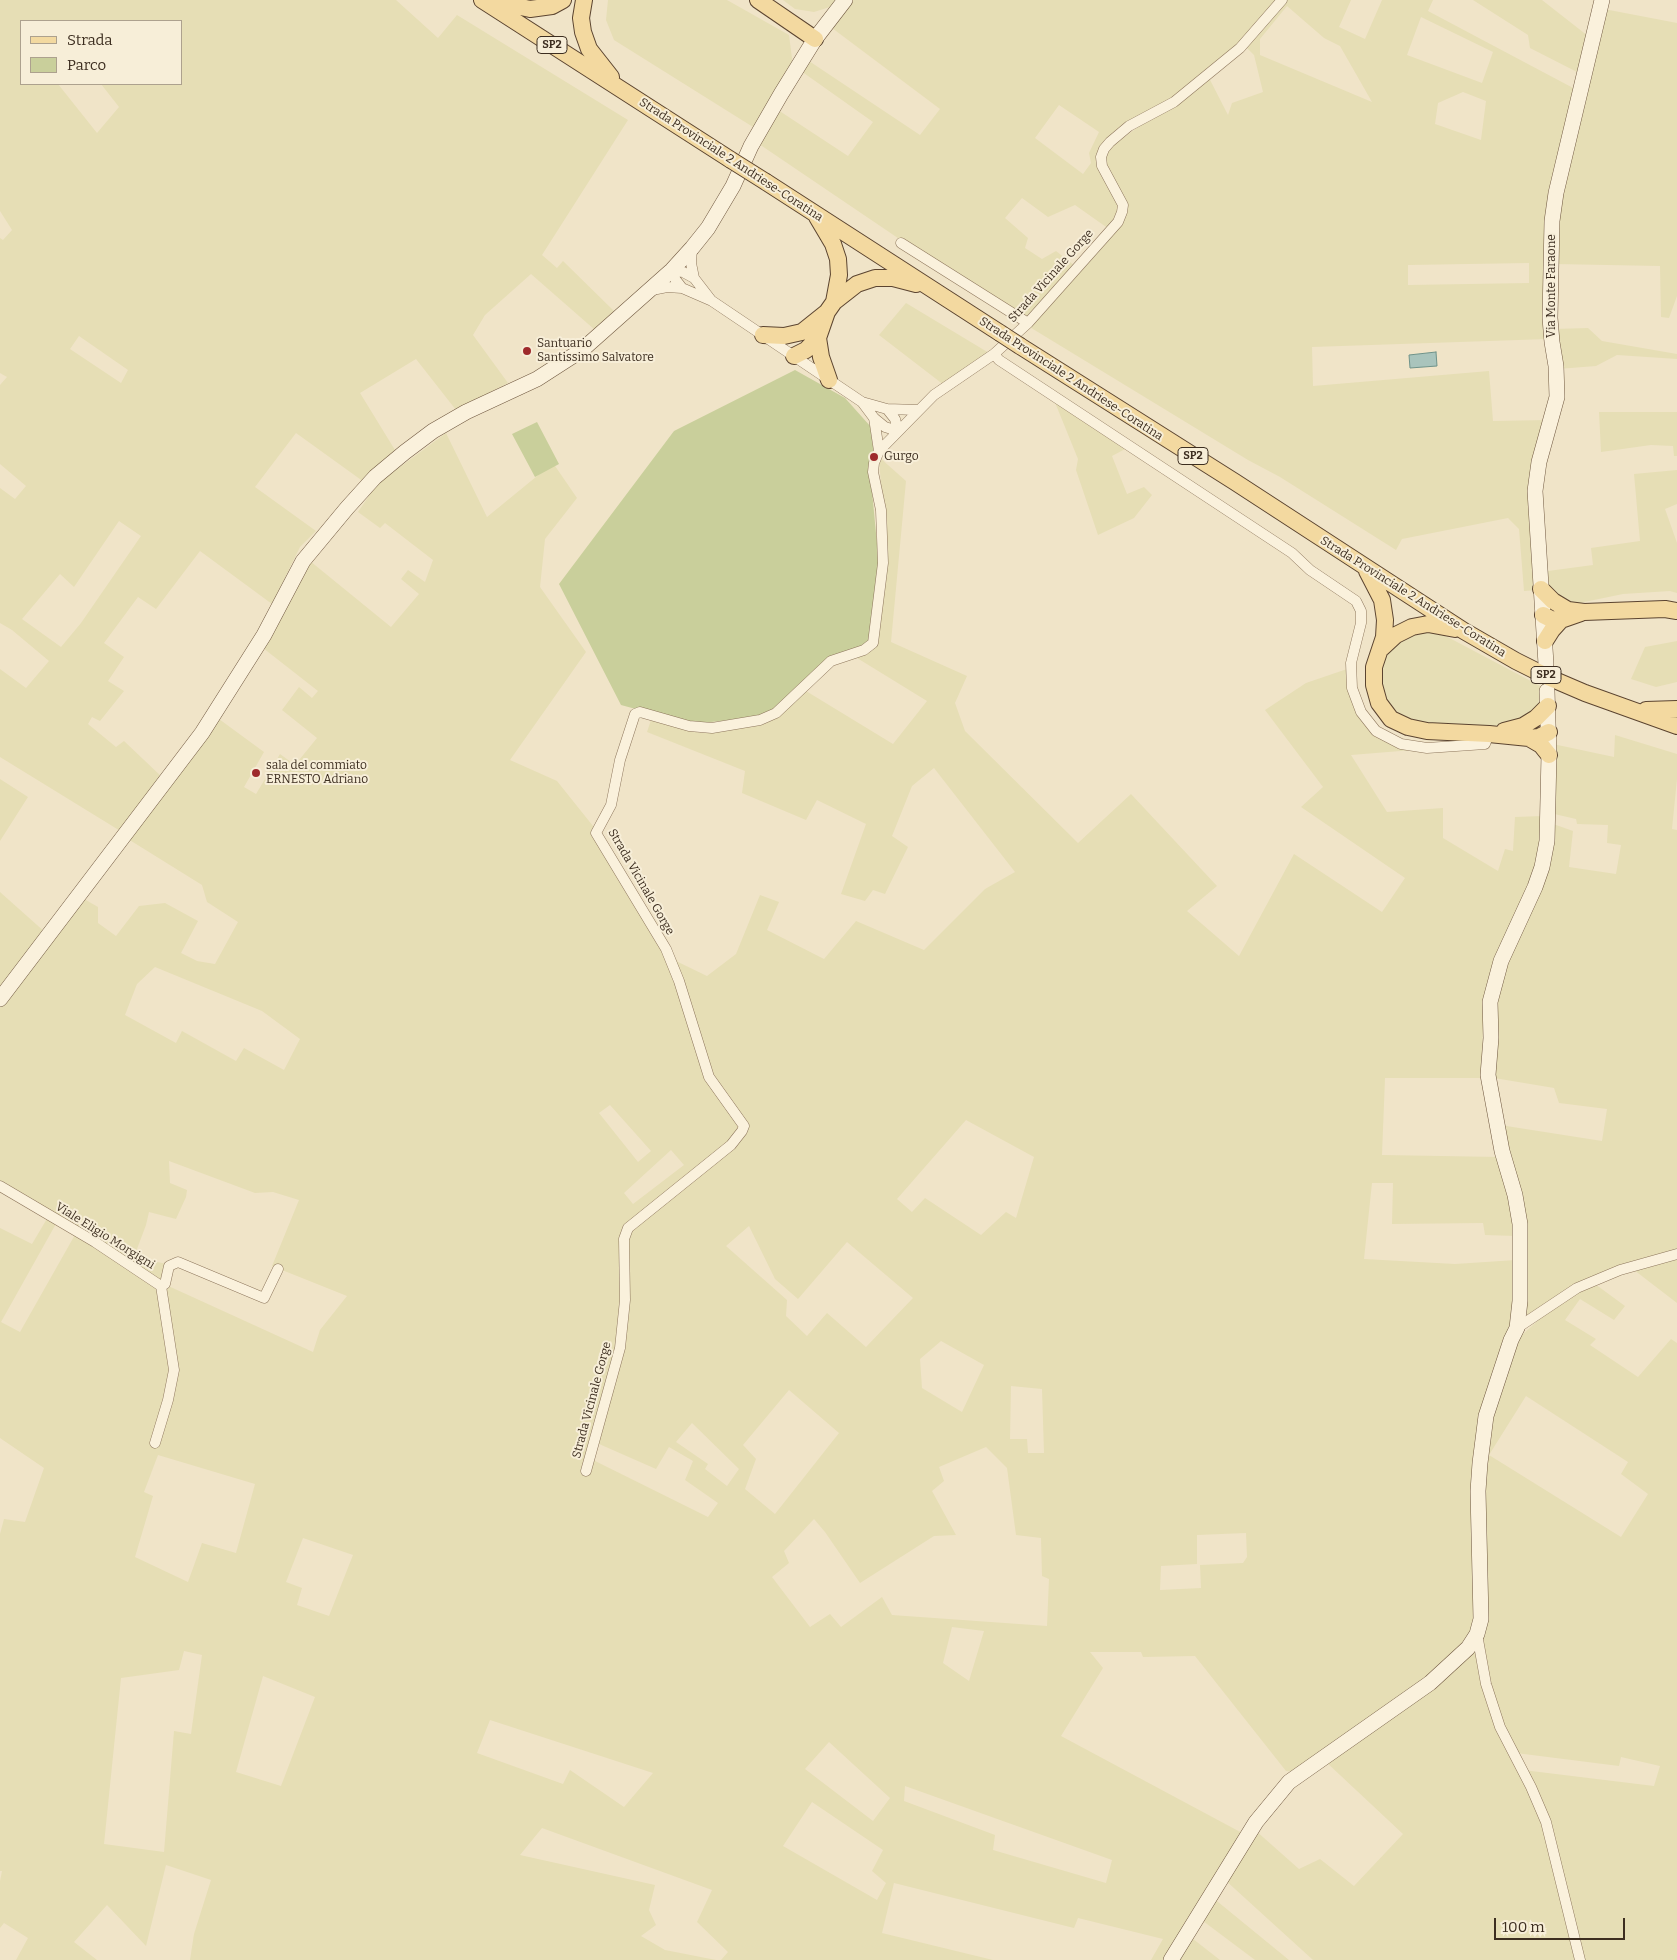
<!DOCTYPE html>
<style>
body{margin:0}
#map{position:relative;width:1677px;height:1960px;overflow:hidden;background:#f0e4c8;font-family:Bitter,serif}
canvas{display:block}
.legend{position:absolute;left:20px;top:20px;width:162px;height:65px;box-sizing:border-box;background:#f7eed8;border:1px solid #ada18e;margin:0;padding:6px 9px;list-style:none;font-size:15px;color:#3d2e20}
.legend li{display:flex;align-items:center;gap:10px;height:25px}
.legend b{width:25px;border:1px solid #ada18e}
.scale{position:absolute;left:1494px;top:1918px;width:131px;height:22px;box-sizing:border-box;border:2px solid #3d2e20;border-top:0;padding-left:6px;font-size:15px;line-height:18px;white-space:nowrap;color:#3d2e20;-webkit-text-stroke:4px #f7eed8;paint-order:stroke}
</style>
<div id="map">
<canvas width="1677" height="1960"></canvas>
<ul class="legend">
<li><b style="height:6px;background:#f3d9a0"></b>Strada</li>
<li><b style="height:14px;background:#c9cf9b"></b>Parco</li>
</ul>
<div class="scale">100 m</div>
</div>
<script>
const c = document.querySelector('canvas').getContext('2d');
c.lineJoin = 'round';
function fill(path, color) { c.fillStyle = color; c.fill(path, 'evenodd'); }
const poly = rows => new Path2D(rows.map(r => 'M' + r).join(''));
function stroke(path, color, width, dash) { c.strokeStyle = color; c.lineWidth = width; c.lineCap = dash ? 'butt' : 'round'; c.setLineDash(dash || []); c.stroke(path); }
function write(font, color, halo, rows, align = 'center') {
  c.font = font + ' Bitter,serif'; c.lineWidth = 4; c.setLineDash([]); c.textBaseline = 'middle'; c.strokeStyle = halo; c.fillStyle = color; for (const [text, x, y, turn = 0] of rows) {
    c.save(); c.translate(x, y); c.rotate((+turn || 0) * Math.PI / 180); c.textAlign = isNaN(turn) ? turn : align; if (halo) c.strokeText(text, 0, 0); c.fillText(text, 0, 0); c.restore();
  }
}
fill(poly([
 [0,0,396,0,438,38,457,15,628,120,542,255,557,268,563,261,614,311,595,330,531,274,485,315,473,335,508,383,456,410,416,359,360,393,395,450,364,482,296,433,255,487,316,531,300,547,272,604,200,551,156,609,138,597,104,643,124,657,108,681,124,691,100,721,92,717,88,724,116,747,124,741,163,778,122,832,0,757,0,669,26,688,49,661,12,630,0,623,0,488,15,499,26,486,0,464,0,385,7,377,0,373,0,238,3,240,12,230,0,211],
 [21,21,181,21,181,84,101,84,119,107,97,133,58,84,21,84],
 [79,336,128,370,121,383,70,349],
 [119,521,141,536,81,623,61,647,22,619,60,574,74,587],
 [608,0,727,0,789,35,793,66,753,127,614,40,606,20],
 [783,0,838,0,833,6,814,12,795,9],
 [853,0,1277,0,1239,45,1165,107,1103,147,1101,170,1121,206,1109,229,1075,205,1048,217,1022,198,1005,218,1028,238,1025,248,1042,259,1056,251,1075,266,1022,322,759,144,778,110,848,156,873,122,801,71,809,61,920,135,940,109,832,28],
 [1059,105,1099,132,1089,153,1091,163,1083,174,1035,138],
 [1287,0,1351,0,1339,27,1365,39,1382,0,1433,0,1428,11,1575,89,1548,223,1548,339,1312,347,1313,386,1489,371,1493,421,1548,420,1532,481,1538,590,1524,591,1519,529,1508,518,1402,539,1396,550,1280,477,1248,460,1028,326,1122,219,1124,201,1105,169,1104,152,1208,76,1228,115,1232,103,1263,92,1254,55,1244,45],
 [1287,6,1324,38,1340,46,1372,102,1260,55,1260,39],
 [1421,17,1493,52,1482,83,1407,55],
 [1463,92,1486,101,1481,140,1435,124,1438,103],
 [1529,263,1529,283,1408,285,1408,265],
 [1473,0,1542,0,1588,36,1577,72,1530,48,1528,35],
 [1604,9,1677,23,1677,296,1669,318,1661,317,1660,266,1554,264,1556,205],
 [906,303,989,353,944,385,879,335],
 [1588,328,1602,341,1677,354,1677,359,1617,355,1596,366,1558,369,1553,329],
 [1054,400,1127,448,1112,456,1127,494,1144,487,1152,495,1134,518,1098,535,1076,470,1078,459],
 [1599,412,1677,412,1677,456,1674,456,1673,446,1651,445,1601,452],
 [446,433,487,517,553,463,577,498,545,539,540,587,586,652,510,760,557,781,613,851,678,962,707,976,736,954,760,895,779,902,767,930,824,959,856,921,924,950,985,889,1015,872,934,768,912,786,892,836,908,847,885,894,873,890,865,901,841,894,866,824,817,800,806,820,742,793,745,771,647,732,651,720,700,733,762,725,806,691,893,744,927,701,857,658,874,647,887,575,879,457,906,481,891,642,967,676,955,703,965,731,1078,843,1131,794,1217,886,1187,911,1239,956,1294,854,1382,912,1405,878,1301,807,1323,787,1265,710,1306,683,1347,669,1353,705,1368,728,1413,750,1351,755,1387,812,1443,808,1443,838,1498,871,1505,849,1513,851,1515,817,1543,816,1535,871,1484,1003,1481,1078,1385,1078,1382,1155,1500,1157,1516,1236,1485,1235,1483,1223,1392,1224,1393,1183,1372,1183,1364,1259,1455,1264,1516,1260,1514,1315,1481,1421,1477,1619,1463,1649,1423,1683,1299,1772,1286,1771,1195,1656,1143,1657,1141,1652,1090,1652,1103,1668,1061,1736,1244,1834,1164,1960,1151,1960,1163,1939,1078,1918,1074,1928,894,1883,882,1933,993,1960,721,1960,728,1952,697,1922,712,1890,542,1828,520,1855,655,1885,649,1910,656,1925,641,1936,665,1950,716,1960,190,1960,194,1934,211,1880,166,1865,146,1946,107,1905,74,1942,97,1960,16,1960,28,1938,4,1923,0,1928,0,1881,2,1871,0,1871,0,1534,4,1519,25,1522,44,1468,0,1438,0,1228,32,1244,48,1217,57,1222,1,1322,20,1332,76,1233,0,1182,0,1006,84,899,98,907,98,923,116,936,139,906,165,903,198,921,181,953,197,961,215,964,238,922,207,902,202,885,128,839,219,719,264,752,244,787,256,794,280,754,295,765,317,738,282,710,299,687,312,698,318,691,263,648,310,561,391,627,419,594,401,579,408,570,425,582,433,560,385,523,380,528,358,512,377,484],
 [155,967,262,1011,300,1039,284,1070,244,1048,236,1061,182,1031,176,1043,125,1015,137,984],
 [610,1105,651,1151,638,1162,599,1113],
 [966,1120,1034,1157,1016,1218,1006,1212,981,1235,925,1198,912,1212,897,1199],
 [671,1150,684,1165,633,1204,624,1193],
 [169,1161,255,1193,273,1192,299,1200,272,1266,347,1296,320,1330,313,1352,164,1284,167,1264,134,1257,146,1225,149,1212,176,1219,186,1197,187,1190,170,1183],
 [749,1226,775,1279,798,1299,847,1242,913,1298,866,1347,827,1313,807,1336,786,1316,787,1300,726,1246],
 [941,1341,984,1365,962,1412,922,1388,920,1359],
 [1011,1386,1042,1389,1044,1453,1028,1453,1027,1439,1010,1439],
 [789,1390,839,1433,775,1514,745,1489,756,1459,743,1445],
 [692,1423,739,1469,727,1486,705,1469,708,1464,676,1442],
 [590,1440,656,1469,669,1447,693,1461,685,1480,718,1503,708,1517,585,1456],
 [986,1447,1007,1468,1016,1535,1041,1538,1042,1576,1049,1579,1047,1626,892,1615,882,1597,841,1627,830,1614,810,1627,772,1577,789,1563,784,1551,814,1519,825,1532,860,1583,934,1536,956,1535,932,1491,944,1481,939,1467],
 [158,1455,255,1484,236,1553,202,1543,188,1582,135,1557,153,1496,144,1492],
 [1246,1533,1247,1557,1243,1563,1200,1565,1201,1588,1160,1590,1161,1566,1197,1564,1197,1535],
 [303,1538,353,1555,329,1616,297,1605,302,1588,286,1582],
 [952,1627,984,1631,969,1681,943,1663],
 [184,1651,202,1655,191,1734,174,1731,164,1852,104,1844,121,1678,179,1670],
 [263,1676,315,1697,281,1786,236,1772],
 [490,1720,653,1773,624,1807,570,1770,563,1784,477,1753],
 [829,1742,890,1798,873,1821,805,1769],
 [905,1786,1112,1860,1106,1883,993,1850,995,1835,904,1801],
 [812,1802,883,1850,872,1871,886,1883,877,1900,783,1846],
 [1677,470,1677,504,1665,509,1677,543,1677,593,1670,591,1623,594,1565,606,1549,594,1548,571,1593,565,1591,548,1640,541,1634,474],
 [1411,631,1440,633,1542,687,1537,708,1525,721,1482,728,1418,724,1393,713,1378,681,1389,646],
 [1677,641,1677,682,1656,687,1631,679,1645,647],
 [1615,735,1677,754,1677,779,1672,829,1677,830,1677,1255,1597,1277,1527,1316,1521,1207,1500,1125,1602,1141,1607,1109,1559,1103,1554,1088,1488,1077,1491,1004,1545,857,1546,827,1556,825,1573,831,1569,867,1616,874,1621,845,1607,843,1608,825,1577,824,1576,819,1550,813,1553,744,1614,757],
 [0,779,28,797,0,841],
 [0,892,46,933,0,993],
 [1677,1259,1677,1303,1634,1270],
 [1595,1284,1625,1306,1614,1320,1580,1299,1565,1320,1596,1339,1590,1345,1638,1377,1671,1339,1677,1343,1677,1960,1313,1960,1224,1879,1255,1830,1299,1869,1320,1859,1354,1886,1403,1834,1325,1761,1478,1641,1486,1437,1512,1346,1523,1334,1554,1306],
 [1526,1396,1628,1462,1621,1474,1648,1494,1621,1537,1489,1455],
 [1516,1753,1619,1766,1621,1757,1660,1766,1654,1786,1523,1770],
 [1212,1897,1289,1960,1255,1960,1199,1918],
 [1188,1935,1220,1960,1173,1960]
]), '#e6deb5');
fill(poly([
 [795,370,845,398,871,427,874,457,870,470,879,565,870,640,861,647,827,659,773,710,760,717,691,724,621,705,559,584,674,431],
 [537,422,559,464,535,477,512,434]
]), '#c9cf9b');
const water = poly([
 [1436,352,1437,366,1410,368,1409,355,1436,352]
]);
fill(water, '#a9c4bc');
stroke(water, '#6f938a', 1);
const street = poly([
 [901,243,1028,323],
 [692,248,691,263,694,278,711,300],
 [682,288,675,279,672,270,683,272,694,278],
 [652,290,667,287,682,288,712,301,862,402,874,418,879,451],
 [994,354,999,360,1292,553,1310,570,1356,601,1361,611,1361,623,1351,663,1352,688,1361,712,1376,731,1401,744,1427,748,1485,744,1489,734],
 [862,402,887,409,918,410],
 [887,409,895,419,898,431],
 [874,418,885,427,898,431],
 [0,1186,95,1242,161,1286,174,1370,168,1400,155,1443],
 [161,1286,165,1284,169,1266,178,1262,264,1298,278,1269],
 [1517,1328,1577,1288,1620,1270,1677,1254],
 [586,1471,620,1348,625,1300,624,1239,628,1228,731,1145,742,1131,744,1126,709,1077,679,981,666,949,596,833,611,805,620,760,635,714,640,712,689,726,712,728,760,720,776,713,831,661,864,650,873,643,883,563,881,510,873,472,874,463,879,451,934,395,994,354,1028,323,1118,222,1122,212,1123,205,1102,166,1101,157,1104,149,1110,142,1129,126,1174,102,1240,48,1282,0],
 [1477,1634,1486,1684,1500,1727,1531,1787,1546,1822,1580,1960]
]);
const secondary = poly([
 [1546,664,1535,491,1539,462,1557,397,1556,366,1552,342,1550,318,1552,221,1556,193,1602,0],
 [0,999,202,733,264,635,303,561,347,508,375,477,405,452,433,431,466,412,537,379,582,350,672,270,692,248,708,228,733,186,751,146,781,94,815,39,845,0],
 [1171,1960,1256,1822,1289,1782,1430,1683,1468,1648,1477,1634,1481,1619,1478,1491,1480,1463,1486,1416,1511,1340,1517,1328,1520,1301,1520,1224,1515,1195,1502,1151,1488,1075,1491,1038,1490,1002,1501,961,1535,887,1542,867,1547,841,1549,755,1547,691]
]);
const primary = poly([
 [482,0,731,160],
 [584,0,581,18,583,32,589,49,611,77],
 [758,0,815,39],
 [493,1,530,9,552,6,563,0],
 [766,182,1000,333],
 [817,217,833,244,838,259,839,275,834,302],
 [763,335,784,336,802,332,827,312],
 [1020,346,1235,482,1464,631,1516,661,1550,678,1585,693,1677,726],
 [794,356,806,350,818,338],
 [829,380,821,357,818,338,827,312,834,302,857,284,875,278,893,278,916,284],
 [1367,571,1382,600,1385,620,1384,637,1374,667,1374,685,1379,703,1391,719,1408,727,1427,731,1489,734,1529,738,1539,737,1549,732],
 [1541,589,1553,601,1568,610,1584,612,1665,609,1677,611],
 [1543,615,1551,619,1561,620,1581,613],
 [1545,641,1552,630,1561,620],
 [1382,648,1396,635,1412,627,1428,624,1455,629],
 [1646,710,1677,709],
 [1504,731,1523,726,1536,718,1548,706],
 [1529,738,1541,745,1549,755]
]);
stroke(street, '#8d765c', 11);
stroke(secondary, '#6f573f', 16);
stroke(primary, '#5b4430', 18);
stroke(street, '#faf1dc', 10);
stroke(secondary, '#faf1dc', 15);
stroke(primary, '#f3d9a0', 16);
const primaryBridge = poly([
 [731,160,766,182],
 [1000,333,1020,346]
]);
stroke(primaryBridge, '#5b4430', 18, []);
stroke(primaryBridge, '#f3d9a0', 16);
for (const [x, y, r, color] of [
 [527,351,5,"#9e2a2b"],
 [874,457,5,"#9e2a2b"],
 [256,773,5,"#9e2a2b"]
]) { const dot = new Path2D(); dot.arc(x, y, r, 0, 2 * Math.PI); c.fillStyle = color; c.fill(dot); stroke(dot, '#f7eed8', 2); }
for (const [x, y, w] of [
 [552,45,30],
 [1193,456,30],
 [1546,675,30]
]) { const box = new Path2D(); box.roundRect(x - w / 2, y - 8.5, w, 17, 4); c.fillStyle = '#f7eed8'; c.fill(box); stroke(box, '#3d2e20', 1); }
write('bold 11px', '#3d2e20', null, [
 ["SP2",552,45],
 ["SP2",1193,456],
 ["SP2",1546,675]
]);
write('12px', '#3d2e20', '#f7eed8', [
 ["Strada Provinciale 2 Andriese-Coratina",731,160,33],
 ["Strada Vicinale Gorge",1051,276,-48],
 ["Via Monte Faraone",1552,286,-90],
 ["Strada Provinciale 2 Andriese-Coratina",1071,379,33],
 ["Strada Provinciale 2 Andriese-Coratina",1413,597,32],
 ["Strada Vicinale Gorge",641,882,60],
 ["Viale Eligio Morgigni",105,1236,32],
 ["Strada Vicinale Gorge",592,1400,-75]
]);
write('12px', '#3d2e20', '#f7eed8', [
 ["Santuario",537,344],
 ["Santissimo Salvatore",537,358],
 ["Gurgo",884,457],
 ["sala del commiato",266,766],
 ["ERNESTO Adriano",266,780]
], 'left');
</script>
